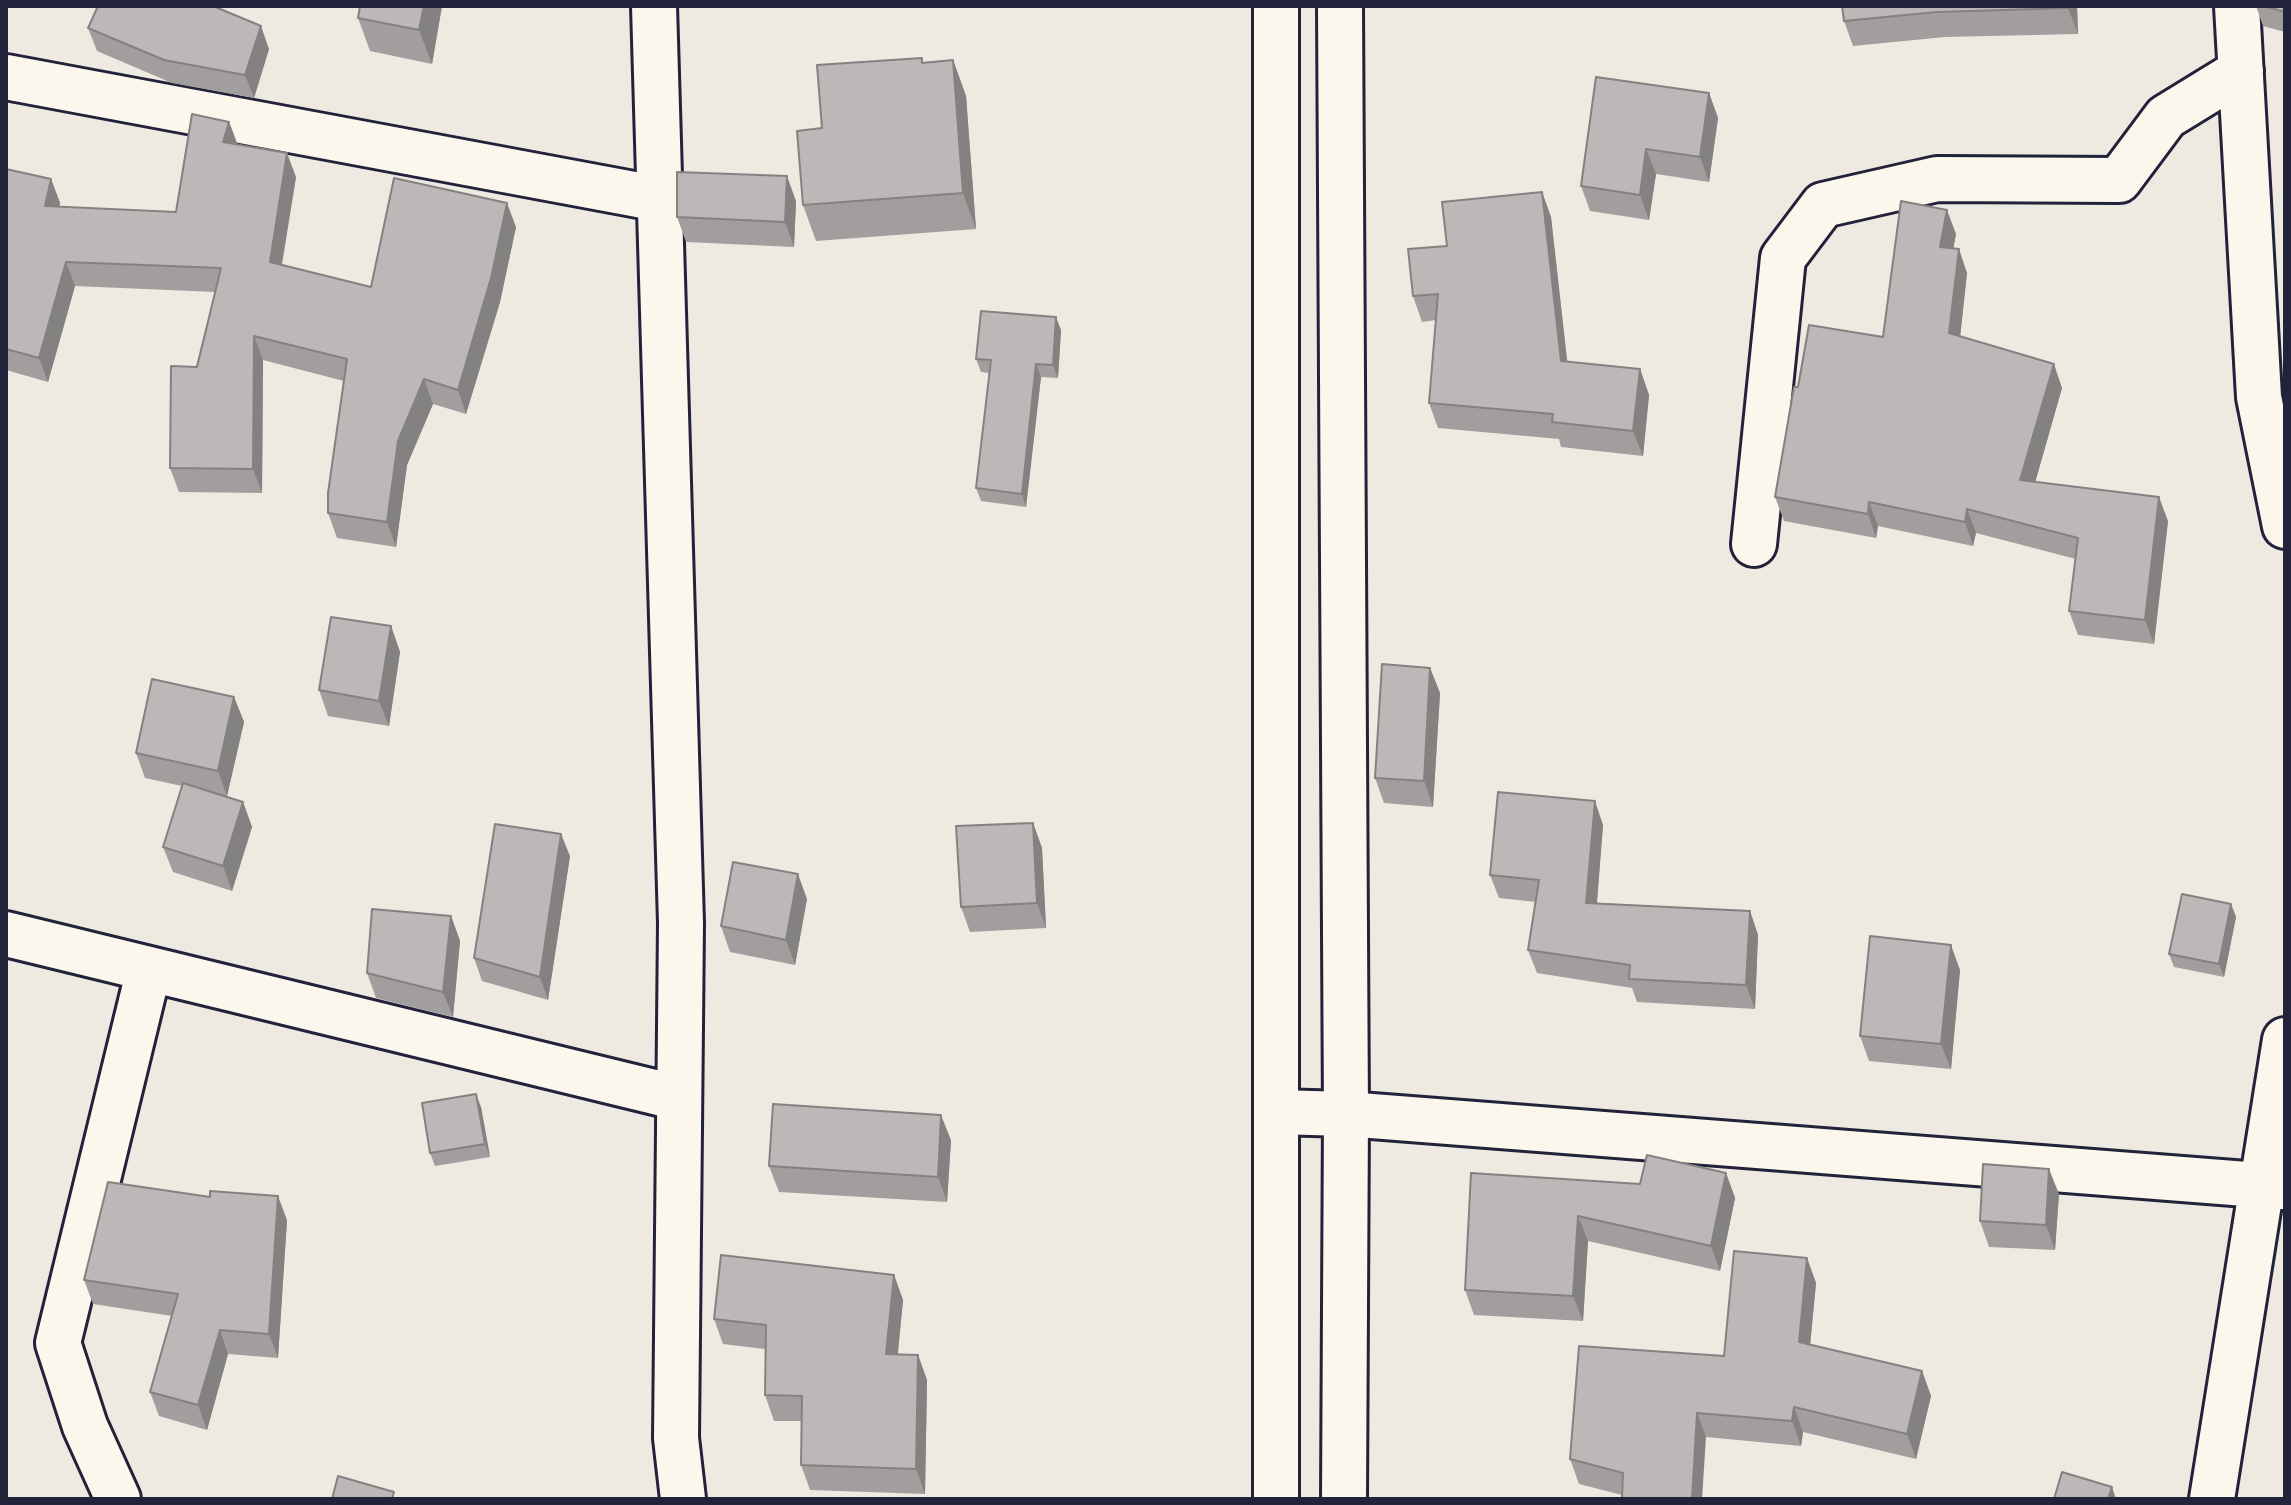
<!DOCTYPE html>
<style>
body{margin:0}
#map{position:relative;width:2291px;height:1505px;overflow:hidden;background:#eeeae2;font-family:"Playpen Sans",sans-serif}
canvas{display:block}
.frame{position:absolute;inset:0;border:8px solid #22223b;pointer-events:none}
</style>
<div id="map">
<canvas width="2291" height="1505"></canvas>
<div class="frame"></div>
</div>
<script>
const c = document.querySelector('canvas').getContext('2d');
c.lineJoin = 'round';
const poly = rows => new Path2D(rows.map(r => 'M' + r).join(''));
function stroke(path, color, width, dash) { c.strokeStyle = color; c.lineWidth = width; c.lineCap = dash ? 'butt' : 'round'; c.setLineDash(dash || []); c.stroke(path); }
function fill(path, color) { c.fillStyle = color; c.fill(path, 'evenodd'); }
const street = poly([
 [654,6,681,923,676,1438,683,1499],
 [2237,6,2259,397,2285,526],
 [6,77,660,199],
 [1754,544,1783,258,1823,205,1937,179,2119,180,2166,117,2241,71],
 [6,934,679,1098],
 [1277,1112,1346,1114,2285,1187],
 [118,1499,85,1426,58,1343,149,969],
 [2212,1499,2285,1040]
]);
const secondary = poly([
 [1276,6,1276,1499],
 [1340,6,1346,1114,1344,1499]
]);
stroke(street, '#22223b', 50);
stroke(secondary, '#22223b', 50);
stroke(street, '#fbf7ec', 44);
stroke(secondary, '#fbf7ec', 44);
fill(poly([
 [360,6,442,6,432,64,370,51,358,18],
 [1842,6,2077,6,2078,34,1945,37,1853,46,1844,21],
 [2256,6,2285,6,2285,32,2263,26],
 [88,28,269,49,254,98,172,83,97,51],
 [953,60,966,96,976,229,816,241,803,205,822,128,923,62],
 [1709,93,1718,118,1709,182,1656,174,1649,220,1590,211,1581,186],
 [229,122,238,145,296,177,282,265,371,287,516,227,500,302,466,414,433,404,407,465,396,547,337,538,328,513,344,381,263,360,262,493,179,492,170,468,215,292,75,286,48,382,6,370,6,169,51,179,60,203,59,207,176,212],
 [1542,192,1551,217,1567,361,1640,369,1649,395,1643,456,1561,447,1559,439,1438,428,1429,403,1436,320,1422,322,1413,296,1447,246],
 [796,201,794,247,686,242,677,217],
 [1956,234,1953,249,1967,273,1960,336,2062,388,2035,482,2168,521,2154,644,2078,635,2069,611,2076,559,1976,533,1973,546,1878,526,1876,538,1784,521,1775,497,1883,337],
 [1061,330,1058,378,1041,377,1026,507,981,501,976,488,989,373,981,372,976,359],
 [391,626,400,652,389,726,328,716,319,690],
 [1430,668,1440,693,1433,807,1384,803,1375,778],
 [234,697,244,722,227,796,243,802,252,827,232,891,173,872,163,847,182,786,145,778,136,753],
 [1033,823,1042,848,1046,928,970,932,961,907],
 [1603,825,1597,903,1750,911,1758,935,1755,1009,1637,1002,1632,988,1537,973,1528,950,1536,902,1499,898,1490,875],
 [570,856,548,1000,482,981,474,958],
 [807,899,795,965,730,952,721,926],
 [2231,904,2236,917,2224,977,2174,967,2169,954],
 [451,916,460,941,453,1017,376,998,367,973],
 [1960,970,1951,1069,1869,1061,1860,1036],
 [481,1107,490,1157,435,1166,430,1153],
 [951,1140,947,1202,779,1192,769,1166],
 [1471,1173,1640,1184,1726,1173,1735,1198,1720,1271,1588,1241,1583,1321,1474,1315,1465,1290],
 [2059,1194,2055,1250,1989,1247,1980,1221],
 [287,1220,278,1358,228,1354,207,1430,159,1416,150,1392,172,1316,93,1304,84,1280],
 [1807,1258,1816,1283,1810,1345,1922,1371,1931,1396,1916,1459,1803,1432,1801,1446,1706,1437,1622,1495,1579,1484,1570,1459,1724,1356],
 [894,1275,903,1300,898,1354,918,1355,927,1380,925,1494,810,1490,801,1465,802,1421,774,1421,765,1395,765,1349,723,1344,714,1319]
]), '#a29e9e');
fill(poly([
 [424,6,442,6,432,64,419,30],
 [2068,6,2077,6,2078,34,2068,8],
 [261,26,269,49,254,98,245,75],
 [953,60,966,96,976,229,963,193],
 [1709,93,1718,118,1709,182,1700,157],
 [229,122,238,146,223,142],
 [1646,149,1656,174,1649,220,1640,195],
 [287,153,296,177,278,286,270,262],
 [787,176,796,201,794,247,785,222],
 [51,179,60,203,53,231,45,206],
 [1542,192,1551,217,1570,386,1561,361],
 [507,203,516,227,500,302,466,414,458,390],
 [1947,210,1956,234,1949,271,1940,247],
 [1959,249,1967,273,1958,357,1949,333],
 [66,262,75,286,48,382,39,358],
 [1056,317,1061,330,1058,378,1053,365],
 [254,336,263,360,262,493,253,469],
 [1036,364,1041,377,1026,507,1022,494],
 [2054,364,2062,388,2029,504,2020,480],
 [1640,369,1649,395,1643,456,1633,431],
 [424,379,433,404,407,465,396,547,387,522,398,441],
 [2159,497,2168,521,2154,644,2145,620],
 [1869,502,1878,526,1876,538,1868,514],
 [1967,509,1976,533,1973,546,1965,522],
 [391,626,400,652,389,726,379,701],
 [1430,668,1440,693,1433,807,1424,781],
 [234,697,244,722,227,796,218,771],
 [1595,801,1603,825,1595,926,1586,903],
 [243,802,252,827,232,891,223,866],
 [1033,823,1042,848,1046,928,1037,903],
 [561,834,570,856,548,1000,540,977],
 [798,874,807,899,795,965,786,940],
 [2231,904,2236,917,2224,977,2219,964],
 [1750,911,1758,935,1755,1009,1746,985],
 [451,916,460,941,453,1017,443,992],
 [1951,945,1960,970,1951,1069,1941,1044],
 [476,1094,481,1107,490,1157,485,1144],
 [941,1115,951,1140,947,1202,938,1177],
 [2049,1169,2059,1194,2055,1250,2046,1225],
 [1726,1173,1735,1198,1720,1271,1711,1246],
 [278,1196,287,1220,278,1358,269,1334],
 [1578,1216,1588,1241,1583,1321,1573,1296],
 [1807,1258,1816,1283,1808,1367,1799,1342],
 [894,1275,903,1300,895,1379,886,1354],
 [220,1330,228,1354,207,1430,198,1405],
 [918,1355,927,1380,925,1494,916,1469],
 [1922,1371,1931,1396,1916,1459,1907,1434],
 [1794,1407,1803,1432,1801,1446,1792,1421],
 [1697,1413,1706,1437,1702,1499,1692,1499],
 [2112,1487,2116,1499,2108,1499]
]), '#848181');
const building = poly([
 [98,6,213,6,261,26,245,75,164,60,88,28,98,6],
 [360,6,424,6,419,30,358,18,360,6],
 [1842,6,2068,6,2068,8,1936,12,1844,21,1842,6],
 [2264,6,2285,6,2285,12,2264,6],
 [922,58,922,63,953,60,963,193,803,205,797,131,822,128,817,65,922,58],
 [1596,77,1709,93,1700,157,1646,149,1640,195,1581,186,1596,77],
 [192,114,229,122,223,142,287,153,270,262,371,287,394,178,507,203,491,278,458,390,424,379,398,441,387,522,328,513,328,493,347,359,254,336,253,469,170,468,171,366,197,367,221,268,66,262,39,358,6,349,6,169,51,179,45,206,176,212,192,114],
 [677,172,787,176,785,222,677,217,677,172],
 [1542,192,1561,361,1640,369,1633,431,1552,422,1553,414,1429,403,1438,294,1413,296,1408,249,1447,246,1442,202,1542,192],
 [1901,201,1947,210,1940,247,1959,249,1949,333,2054,364,2020,480,2159,497,2145,620,2069,611,2078,538,1967,509,1965,522,1869,502,1868,514,1775,497,1794,387,1798,387,1809,325,1883,337,1901,201],
 [981,311,1056,317,1053,365,1036,364,1022,494,976,488,991,360,976,359,981,311],
 [331,617,391,626,379,701,319,690,331,617],
 [1382,664,1430,668,1424,781,1375,778,1382,664],
 [152,679,234,697,218,771,136,753,152,679],
 [183,783,243,802,223,866,163,847,183,783],
 [1498,792,1595,801,1586,903,1750,911,1746,985,1629,979,1630,965,1528,950,1539,880,1490,875,1498,792],
 [1033,823,1037,903,961,907,956,826,1033,823],
 [495,824,561,834,540,977,474,958,495,824],
 [733,862,798,874,786,940,721,926,733,862],
 [2182,894,2231,904,2219,964,2169,954,2182,894],
 [372,909,451,916,443,992,367,973,372,909],
 [1870,936,1951,945,1941,1044,1860,1036,1870,936],
 [476,1094,485,1144,430,1153,422,1103,476,1094],
 [773,1104,941,1115,938,1177,769,1166,773,1104],
 [1647,1155,1726,1173,1711,1246,1578,1216,1573,1296,1465,1290,1471,1173,1640,1184,1647,1155],
 [1983,1164,2049,1169,2046,1225,1980,1221,1983,1164],
 [108,1182,210,1197,210,1191,278,1196,269,1334,220,1330,198,1405,150,1392,178,1294,84,1280,108,1182],
 [1734,1251,1807,1258,1799,1342,1922,1371,1907,1434,1794,1407,1792,1421,1697,1413,1692,1499,1622,1499,1623,1473,1570,1459,1579,1346,1724,1356,1734,1251],
 [721,1255,894,1275,886,1354,918,1355,916,1469,801,1465,802,1396,765,1395,766,1325,714,1319,721,1255],
 [2062,1472,2112,1487,2108,1499,2054,1499,2062,1472],
 [338,1476,394,1492,392,1499,332,1499,338,1476]
]);
fill(building, '#bcb8b8');
stroke(building, '#848181', 2);
</script>
